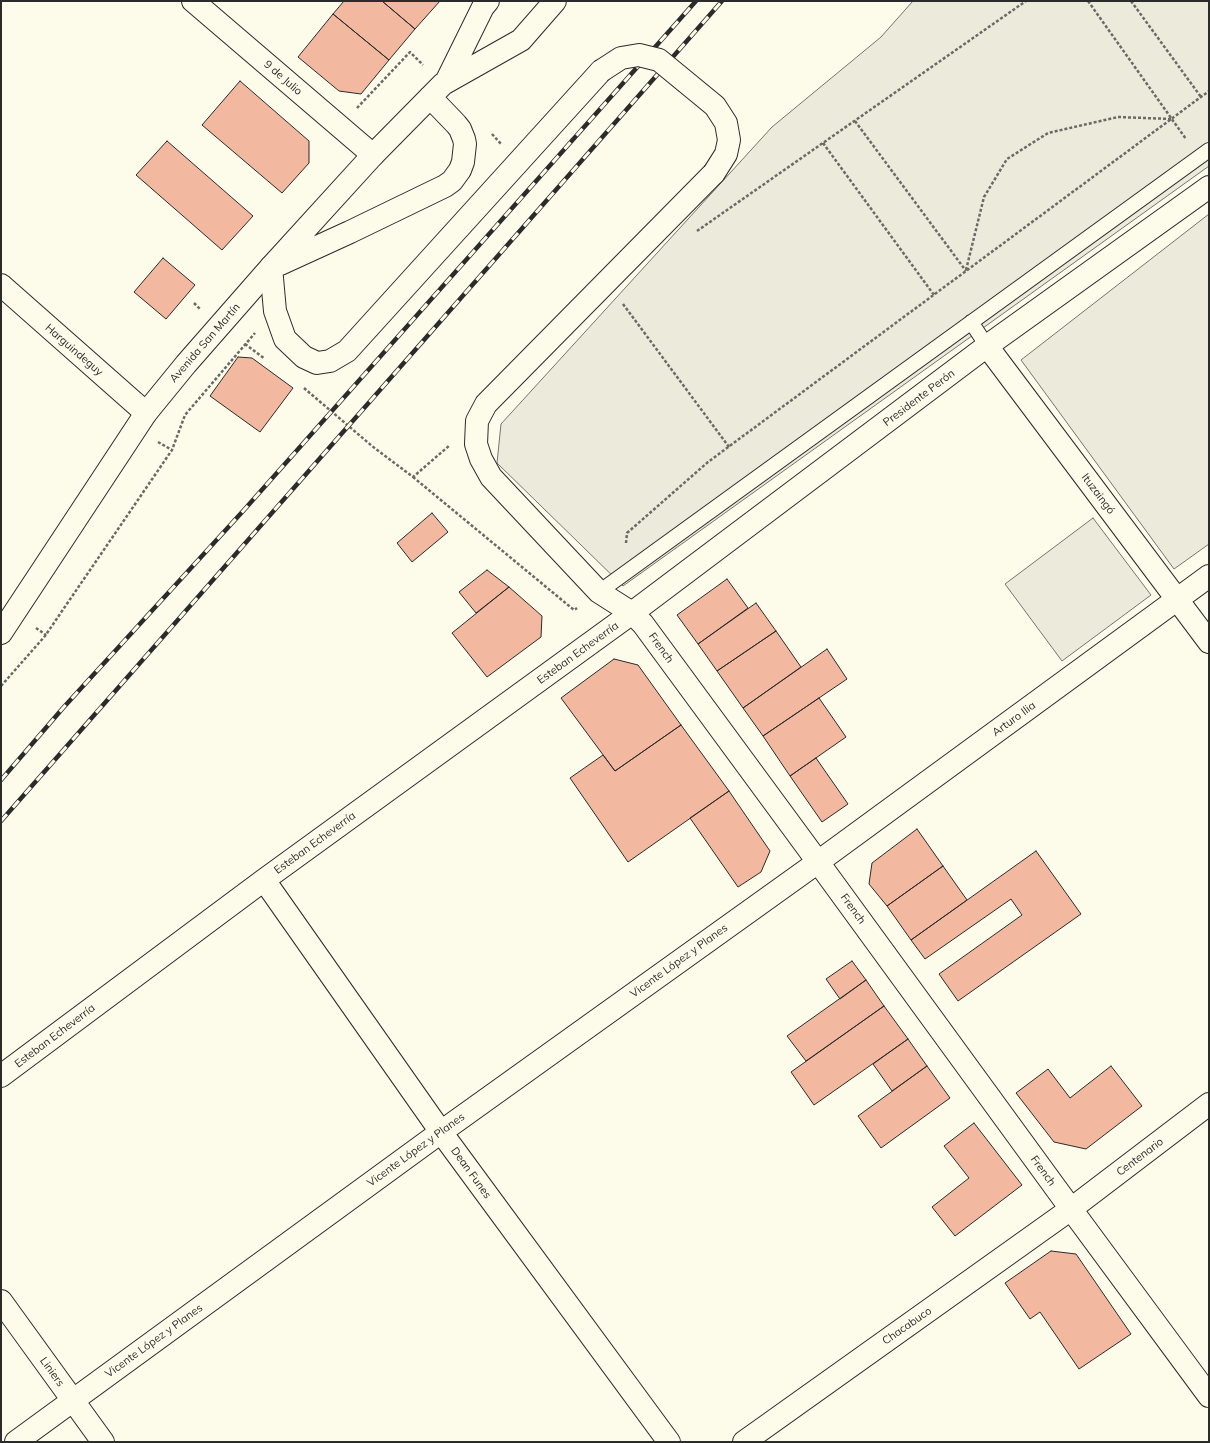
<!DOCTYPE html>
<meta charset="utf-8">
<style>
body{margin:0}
#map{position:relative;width:1210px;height:1443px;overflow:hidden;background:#fdfbea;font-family:Mulish,sans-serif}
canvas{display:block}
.frame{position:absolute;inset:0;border:2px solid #2b2b2b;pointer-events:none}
</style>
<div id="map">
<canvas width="1210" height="1443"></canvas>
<div class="frame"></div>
</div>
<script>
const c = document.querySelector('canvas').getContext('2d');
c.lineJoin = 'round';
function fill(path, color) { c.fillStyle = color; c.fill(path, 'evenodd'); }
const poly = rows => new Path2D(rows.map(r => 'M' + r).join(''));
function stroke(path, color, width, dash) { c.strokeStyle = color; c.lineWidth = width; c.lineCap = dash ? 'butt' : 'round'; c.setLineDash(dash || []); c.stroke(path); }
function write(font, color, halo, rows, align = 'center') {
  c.font = font + ' Mulish,sans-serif'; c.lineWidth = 3; c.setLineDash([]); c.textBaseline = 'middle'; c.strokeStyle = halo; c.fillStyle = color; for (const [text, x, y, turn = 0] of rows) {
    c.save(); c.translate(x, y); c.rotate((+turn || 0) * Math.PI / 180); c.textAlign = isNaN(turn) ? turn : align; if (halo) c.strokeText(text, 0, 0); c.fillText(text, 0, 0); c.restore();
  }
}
const green = poly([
 [913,1,1209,1,1209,166,623,586,497,463,501,424,772,127,881,37,913,1],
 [1209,214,1209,544,1174,569,1021,360,1209,214],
 [1093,518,1151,595,1062,661,1005,584,1093,518]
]);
fill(green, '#ecebdb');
stroke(green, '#74746e', 1);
const building = poly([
 [344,1,382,1,415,29,389,60,333,14,344,1],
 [382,1,440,1,415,29,382,1],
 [333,14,389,60,361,94,339,91,298,57,333,14],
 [240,81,309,141,309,163,282,193,202,125,240,81],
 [167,141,253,216,222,250,136,175,167,141],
 [163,258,195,285,166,319,134,292,163,258],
 [238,357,252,358,293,388,260,432,210,396,238,357],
 [432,513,448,532,412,562,397,543,432,513],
 [487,570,509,587,476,613,459,592,487,570],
 [727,579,748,608,698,644,677,615,727,579],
 [509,587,542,616,541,637,487,677,452,633,509,587],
 [756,603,776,631,717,671,698,644,756,603],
 [776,631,801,667,743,708,717,671,776,631],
 [827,649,847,679,763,736,743,708,827,649],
 [614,659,638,665,681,725,615,771,561,698,614,659],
 [819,698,846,737,790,776,763,736,819,698],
 [681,725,729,791,628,862,570,778,603,755,615,771,681,725],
 [816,758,848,804,822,822,790,776,816,758],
 [729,791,770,851,761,872,738,887,690,818,729,791],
 [917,829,943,866,887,906,869,884,872,863,917,829],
 [1036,851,1081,914,958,1001,939,974,1022,915,1011,899,925,959,911,940,1036,851],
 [943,866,967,900,911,940,887,906,943,866],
 [852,961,866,980,840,999,826,979,852,961],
 [866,980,884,1006,806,1061,787,1036,866,980],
 [884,1006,908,1039,814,1105,791,1072,884,1006],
 [908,1039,927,1066,892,1091,873,1064,908,1039],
 [927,1066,950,1098,881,1148,858,1116,927,1066],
 [1111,1066,1142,1106,1086,1149,1054,1142,1016,1093,1048,1069,1070,1098,1111,1066],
 [974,1123,1022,1185,955,1236,932,1207,969,1178,944,1146,974,1123],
 [1051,1251,1076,1254,1131,1334,1079,1369,1040,1312,1030,1319,1005,1283,1051,1251]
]);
fill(building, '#f2b8a0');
stroke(building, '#2b2b2b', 1);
const service = poly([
 [971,322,987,346],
 [599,592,1209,150]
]);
const minor = poly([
 [193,1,373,155],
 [1,285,146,413],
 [987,346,1209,642],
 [264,880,441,1132,669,1442],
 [1,1076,264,880,632,613,987,346,1209,187],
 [1,1301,103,1442],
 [16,1442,441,1132,818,862,1209,576],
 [744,1442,1071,1209,1209,1104]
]);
const tertiary = poly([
 [714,173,486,404,477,421,476,444,481,459,491,477,599,592,632,613,643,624,818,862,1071,1209,1209,1396],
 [271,267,275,311,285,339,304,357,317,363,330,361,347,351,601,71]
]);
const secondary = poly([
 [446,82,483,7,488,1],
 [280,264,350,232,445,186,452,181,460,170,463,162,465,144,464,139,460,129,456,124,430,97],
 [1,633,146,413,186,364,271,267,373,155,443,84,521,40,555,1]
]);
stroke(service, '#2b2b2b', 16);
stroke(minor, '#2b2b2b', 24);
stroke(tertiary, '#2b2b2b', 24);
stroke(secondary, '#2b2b2b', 24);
stroke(poly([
 [1088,1,1186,139],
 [1131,1,1201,97],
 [357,108,410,52,423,65],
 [855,121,966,271],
 [492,134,501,144],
 [823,143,934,295],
 [697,231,1026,1],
 [966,270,984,197,1007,159,1048,133,1118,117,1171,119],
 [194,303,200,309],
 [623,304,729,447],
 [245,344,265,359],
 [304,388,372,446,413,477,450,445],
 [158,442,172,450],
 [413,477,574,610,577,608],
 [626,543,627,533,708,462,1209,91],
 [36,628,46,635],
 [1,686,45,636,172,450,185,415,255,333]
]), '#6a6964', 2.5, [3, 2]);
stroke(service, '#fdfbea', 14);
stroke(minor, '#fdfbea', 22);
stroke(tertiary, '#fdfbea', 22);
stroke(secondary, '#fdfbea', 22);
const rail = poly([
 [1,780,63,708,244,510,696,1],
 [1,821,722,1]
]);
stroke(rail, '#2b2b2b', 4.5);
stroke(rail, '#fdfbea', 3, [9]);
const tertiaryBridge = poly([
 [601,71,621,58,639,55,659,60,715,106,726,123,729,140,726,154,714,173]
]);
stroke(tertiaryBridge, '#2b2b2b', 24, []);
stroke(tertiaryBridge, '#fdfbea', 22);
write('11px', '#2b2b2b', '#fdfbea', [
 ["9 de Julio",283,78,41],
 ["Avenida San Martín",205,343,-49],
 ["Harguindeguy",74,350,41],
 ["Presidente Perón",919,398,-37],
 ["Ituzaingó",1098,494,53],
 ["French",661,648,54],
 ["Esteban Echeverría",578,653,-36],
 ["Arturo Ilia",1014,719,-36],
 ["Esteban Echeverría",315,843,-36],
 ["French",853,909,54],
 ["Vicente López y Planes",679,961,-36],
 ["Esteban Echeverría",55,1036,-37],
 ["Vicente López y Planes",416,1150,-36],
 ["Centenario",1140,1157,-37],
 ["French",1043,1171,54],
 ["Dean Funes",471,1173,54],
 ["Chacabuco",907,1326,-35],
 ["Vicente López y Planes",154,1341,-36],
 ["Liniers",52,1372,54]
]);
</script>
